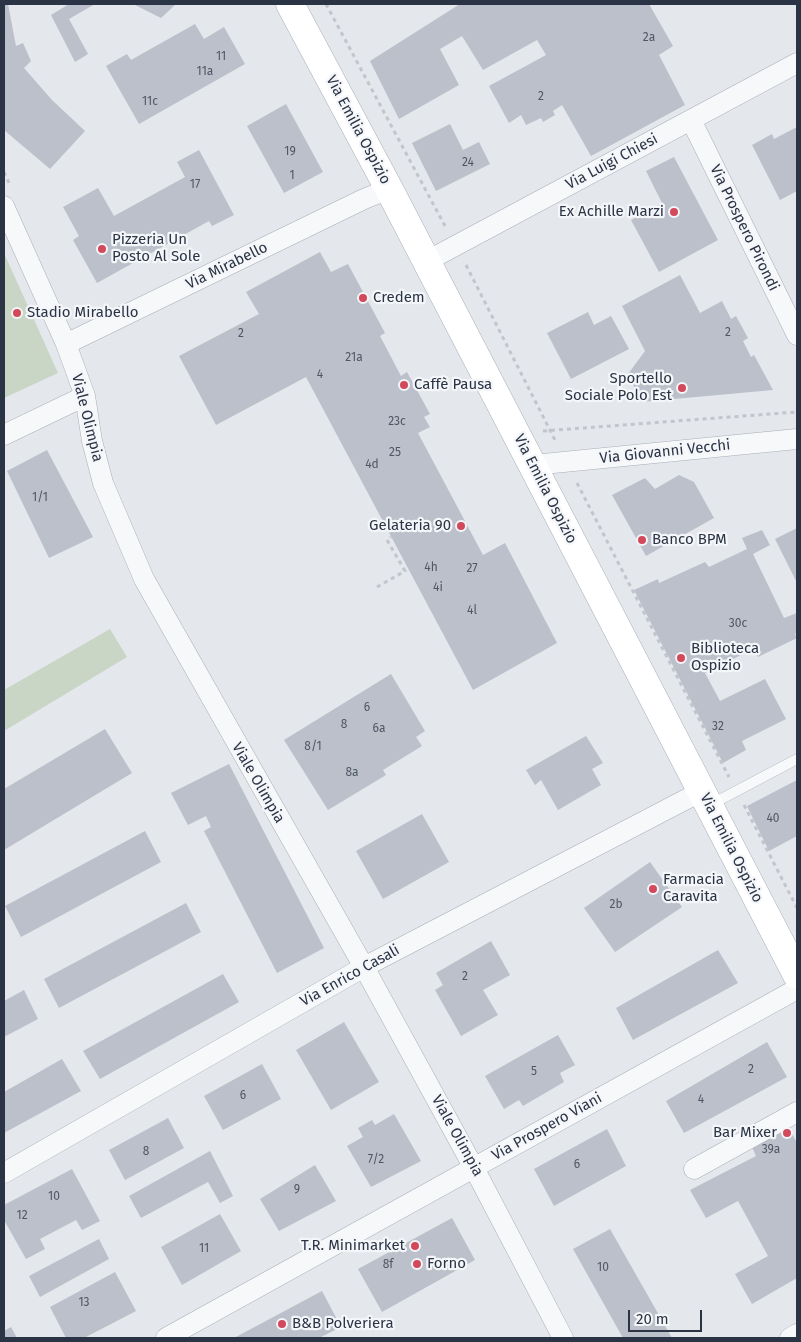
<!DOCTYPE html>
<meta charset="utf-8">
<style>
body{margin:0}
#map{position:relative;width:801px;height:1342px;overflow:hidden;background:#e4e7ec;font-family:"Fira Sans",sans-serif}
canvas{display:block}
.frame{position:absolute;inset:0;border:5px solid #2b3445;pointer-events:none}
.scale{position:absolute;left:628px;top:1310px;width:74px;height:22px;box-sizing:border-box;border:2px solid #2b3445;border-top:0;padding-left:6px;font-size:15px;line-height:18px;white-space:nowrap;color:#2b3445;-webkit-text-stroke:4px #f4f6f9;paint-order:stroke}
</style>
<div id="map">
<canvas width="801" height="1342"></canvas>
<div class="frame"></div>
<div class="scale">20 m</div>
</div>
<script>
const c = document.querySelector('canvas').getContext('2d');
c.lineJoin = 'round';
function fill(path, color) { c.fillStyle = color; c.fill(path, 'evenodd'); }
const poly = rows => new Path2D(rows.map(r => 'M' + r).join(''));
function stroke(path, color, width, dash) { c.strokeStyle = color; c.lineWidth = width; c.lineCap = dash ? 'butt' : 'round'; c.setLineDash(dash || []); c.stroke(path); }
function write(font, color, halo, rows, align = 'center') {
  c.font = font + ' "Fira Sans",sans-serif'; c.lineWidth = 4.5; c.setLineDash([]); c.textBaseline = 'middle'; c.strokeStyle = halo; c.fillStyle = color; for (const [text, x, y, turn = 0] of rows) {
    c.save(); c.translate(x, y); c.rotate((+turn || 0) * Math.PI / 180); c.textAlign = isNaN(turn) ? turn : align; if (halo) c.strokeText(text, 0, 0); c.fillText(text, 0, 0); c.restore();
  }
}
fill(poly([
 [4,253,58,373,4,398],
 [110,629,127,657,4,731,4,690]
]), '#c9d6c5');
fill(poly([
 [4,4,8,4,16,46,23,43,31,61,24,68,52,100,85,131,50,169,4,130],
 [69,4,95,4,69,19,88,54,75,62,51,15],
 [133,4,176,4,161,18],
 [460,4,649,4,673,46,659,55,685,105,591,156,562,105,553,111,555,115,543,122,541,118,526,125,521,115,509,123,489,86,546,55,537,40,483,70,462,36,440,49,459,85,399,119,370,61],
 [195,24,204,39,224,27,245,64,139,124,106,66,127,54,131,60],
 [286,104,323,172,284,193,247,126],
 [450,124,463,150,479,142,490,164,436,191,412,143],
 [797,127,797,191,780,200,752,145,772,134,774,139],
 [199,150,234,215,212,226,209,221,97,283,73,240,79,236,63,207,98,188,114,216,185,177,177,162],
 [674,157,718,240,659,272,631,220,662,203,646,171],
 [320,252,331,272,348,264,385,333,380,336,401,376,407,372,430,414,424,417,430,427,418,433,483,555,505,543,557,643,473,690,306,377,216,425,179,356,259,314,246,292],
 [680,275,700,313,722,301,731,319,736,316,748,338,743,341,751,357,754,355,773,390,641,402,628,374,645,351,622,306],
 [588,312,594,325,611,316,629,349,571,379,547,333],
 [47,450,93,537,49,558,7,471],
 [679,475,694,482,714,518,646,556,612,495,645,478,655,489],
 [797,528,797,583,775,539],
 [762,530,770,545,753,554,784,618,797,613,797,632,795,634,797,638,758,657,753,649,705,673,720,701,765,679,786,719,742,741,746,750,723,763,634,590,658,579,659,583,705,562,709,567,747,549,742,538],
 [391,674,425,731,416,737,422,746,383,770,386,775,328,810,284,740],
 [105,729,132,773,4,850,4,789],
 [586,736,603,763,592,769,601,785,558,810,541,780,535,785,526,770],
 [229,764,324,948,277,973,204,831,211,827,206,816,188,825,171,793],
 [797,780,797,836,769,851,747,806],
 [422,814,449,862,383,899,356,851],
 [145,831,161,862,21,937,5,906],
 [650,862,682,907,615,952,584,908],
 [186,903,201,932,59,1008,44,979],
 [491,941,510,975,483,990,498,1015,461,1036,435,990,443,985,436,973],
 [718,950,738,983,633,1040,616,1008],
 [223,974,239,1002,100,1079,83,1051],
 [24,990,38,1019,4,1037,4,1001],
 [344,1022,379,1082,331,1110,296,1050],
 [558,1035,575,1065,560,1073,564,1082,523,1106,519,1100,504,1109,485,1076],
 [767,1042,787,1077,684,1133,666,1101],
 [62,1059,81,1091,4,1133,4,1092],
 [262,1064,281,1099,223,1130,204,1096],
 [394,1114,421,1161,371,1187,347,1146,363,1137,358,1128,372,1120,375,1125],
 [168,1118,184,1148,125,1180,109,1150],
 [788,1126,797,1143,797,1278,752,1304,735,1274,768,1256,738,1201,706,1218,690,1190,756,1156,751,1145],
 [607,1129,626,1166,554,1206,534,1169],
 [210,1151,233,1196,220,1203,208,1182,141,1218,129,1196],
 [315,1165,336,1201,279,1231,260,1199],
 [72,1169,100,1221,82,1230,76,1220,40,1239,45,1249,26,1259,4,1220,4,1205],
 [220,1214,241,1251,182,1285,161,1247],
 [452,1218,475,1260,382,1312,358,1269],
 [610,1229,672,1338,623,1338,573,1249],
 [99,1239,109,1259,40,1297,29,1276],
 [115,1272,136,1311,84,1338,66,1338,50,1307],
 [322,1291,341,1327,319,1338,234,1338],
 [11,1327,17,1338,4,1338,4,1331]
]), '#bbc0ca');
const lane = poly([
 [710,805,797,759]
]);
const street = poly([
 [691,120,797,335],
 [4,206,66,344,85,396,92,441,103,483,144,579,364,967,474,1168,563,1338],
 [427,261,797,63],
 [66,344,364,199,389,189],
 [4,435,85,396],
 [533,465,797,439],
 [694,1169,797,1112],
 [4,1173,364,967,702,791],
 [166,1338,797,989],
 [790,1338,797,1334]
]);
const secondary = poly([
 [290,4,389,189,797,975]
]);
stroke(lane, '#a9aeb7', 11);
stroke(street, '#a9aeb7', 21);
stroke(secondary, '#a9aeb7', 29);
stroke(poly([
 [326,4,445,226],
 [4,172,10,185],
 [466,265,556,442],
 [543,431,797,412],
 [577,483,729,777],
 [377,587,405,571,387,540,391,537],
 [744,805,797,908]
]), '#c2c5cb', 3, [4, 4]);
stroke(lane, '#f7f8fa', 10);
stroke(street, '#f7f8fa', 20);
stroke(secondary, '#fff', 28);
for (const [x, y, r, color] of [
 [674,212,5,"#d1495b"],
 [102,249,5,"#d1495b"],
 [363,298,5,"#d1495b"],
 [17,313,5,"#d1495b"],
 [404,385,5,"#d1495b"],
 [682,388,5,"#d1495b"],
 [461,526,5,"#d1495b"],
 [642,540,5,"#d1495b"],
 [681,658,5,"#d1495b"],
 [653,889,5,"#d1495b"],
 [787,1133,5,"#d1495b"],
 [415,1246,5,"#d1495b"],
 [417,1264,5,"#d1495b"],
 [282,1324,5,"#d1495b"]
]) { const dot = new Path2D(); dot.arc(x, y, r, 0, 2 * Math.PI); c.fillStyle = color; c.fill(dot); stroke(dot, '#f4f6f9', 2); }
write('12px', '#4f5766', null, [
 ["2a",649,38],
 ["11",221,57],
 ["11a",205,72],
 ["2",541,97],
 ["11c",150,102],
 ["19",290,152],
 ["24",468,163],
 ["1",292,176],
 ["17",195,185],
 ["2",728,333],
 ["2",241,334],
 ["21a",354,358],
 ["4",320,375],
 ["23c",397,422],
 ["25",395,453],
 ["4d",372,465],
 ["1/1",40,498],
 ["4h",431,568],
 ["27",472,569],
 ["4i",438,588],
 ["4l",472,611],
 ["30c",738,624],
 ["6",367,708],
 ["8",344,725],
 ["32",718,727],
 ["6a",379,729],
 ["8/1",313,747],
 ["8a",352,773],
 ["40",773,819],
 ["2b",616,905],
 ["2",465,977],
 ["2",751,1070],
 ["5",534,1072],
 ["6",243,1096],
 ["4",701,1100],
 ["39a",771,1150],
 ["8",146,1152],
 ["7/2",376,1160],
 ["6",577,1165],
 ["9",297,1190],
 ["10",54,1197],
 ["12",22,1216],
 ["11",204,1249],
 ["8f",388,1265],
 ["10",603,1268],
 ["13",84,1303]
]);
write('15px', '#2b3445', '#f4f6f9', [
 ["Via Emilia Ospizio",358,130,62],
 ["Via Luigi Chiesi",612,162,-28],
 ["Via Prospero Pirondi",744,228,64],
 ["Via Mirabello",227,266,-26],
 ["Viale Olimpia",87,418,76],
 ["Via Giovanni Vecchi",665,452,-6],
 ["Via Emilia Ospizio",545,489,63],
 ["Viale Olimpia",258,783,60],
 ["Via Emilia Ospizio",731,848,63],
 ["Via Enrico Casali",350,976,-29],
 ["Via Prospero Viani",547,1127,-29],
 ["Viale Olimpia",457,1136,61]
]);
write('15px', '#2b3445', '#f4f6f9', [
 ["Ex Achille Marzi",664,212,"right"],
 ["Pizzeria Un",112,240],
 ["Posto Al Sole",112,257],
 ["Credem",373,298],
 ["Stadio Mirabello",27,313],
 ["Sportello",672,379,"right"],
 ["Sociale Polo Est",672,396,"right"],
 ["Caffè Pausa",414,385],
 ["Gelateria 90",451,526,"right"],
 ["Banco BPM",652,540],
 ["Biblioteca",691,649],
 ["Ospizio",691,666],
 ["Farmacia",663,880],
 ["Caravita",663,897],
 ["Bar Mixer",777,1133,"right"],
 ["T.R. Minimarket",405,1246,"right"],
 ["Forno",427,1264],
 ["B&B Polveriera",292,1324]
], 'left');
</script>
